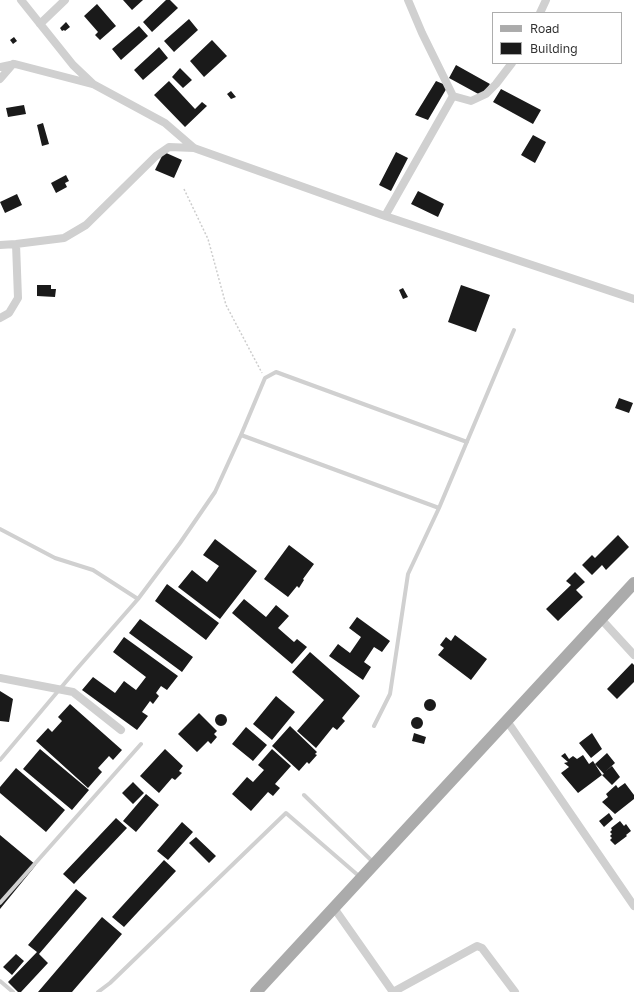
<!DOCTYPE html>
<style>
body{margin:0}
#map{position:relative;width:634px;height:992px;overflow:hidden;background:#fff;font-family:"Golos Text",sans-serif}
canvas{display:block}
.legend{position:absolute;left:492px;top:12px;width:130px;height:52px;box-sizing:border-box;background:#fff;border:1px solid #adadad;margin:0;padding:5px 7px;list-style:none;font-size:12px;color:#333}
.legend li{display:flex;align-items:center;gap:8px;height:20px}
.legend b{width:20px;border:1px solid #adadad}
</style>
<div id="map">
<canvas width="634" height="992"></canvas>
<ul class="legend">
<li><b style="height:5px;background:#ababab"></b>Road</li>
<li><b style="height:11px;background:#1a1a1a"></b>Building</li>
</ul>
</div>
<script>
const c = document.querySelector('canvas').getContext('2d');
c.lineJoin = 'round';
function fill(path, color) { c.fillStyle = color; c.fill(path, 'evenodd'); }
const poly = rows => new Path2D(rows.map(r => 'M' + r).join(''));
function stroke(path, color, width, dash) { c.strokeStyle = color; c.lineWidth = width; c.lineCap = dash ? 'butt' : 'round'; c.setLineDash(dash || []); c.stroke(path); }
fill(poly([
 [123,0,143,0,132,10],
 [166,0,170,0,178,8,152,32,143,22],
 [97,4,116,26,100,40,95,35,98,32,84,16],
 [189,19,198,30,174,52,164,41],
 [66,22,70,27,65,31,64,30,62,31,60,28],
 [139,26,148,36,121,60,112,49],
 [14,37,17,41,13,44,10,40],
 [212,40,227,56,204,77,190,61],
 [159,47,168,58,143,80,134,70],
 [456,65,490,84,482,96,449,78],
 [180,68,192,80,183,88,172,77],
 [169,81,195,109,202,102,207,106,185,127,154,95],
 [436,81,448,86,428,120,415,115],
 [501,89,541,110,533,124,493,102],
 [231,91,236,97,231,99,227,94],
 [24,105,26,114,8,117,6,108],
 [43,123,49,144,42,146,37,125],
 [533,135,546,142,535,163,521,155],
 [164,152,182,160,174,178,155,170],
 [396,152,408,158,391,191,379,185],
 [66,175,69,181,65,183,67,187,56,193,51,183],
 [418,191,444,204,438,217,411,204],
 [17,194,22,205,5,213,0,202],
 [37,285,51,285,51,289,56,289,55,297,37,296],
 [461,285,490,295,476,332,448,322],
 [403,288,408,297,403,299,399,290],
 [619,398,633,403,629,413,615,408],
 [618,535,629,547,606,570,602,565,592,575,582,565,592,555,595,558],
 [215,539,257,571,220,619,178,587,192,570,207,582,219,566,203,555],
 [289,545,314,564,303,579,304,580,299,588,297,586,288,597,264,579],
 [575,572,585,582,576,590,583,597,558,621,546,609,571,585,566,581],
 [167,584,219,623,206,640,155,601],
 [244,599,266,617,276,605,289,616,278,628,294,642,297,639,307,647,292,664,232,613],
 [357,617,390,641,382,652,374,647,364,662,371,667,363,680,329,656,338,644,350,653,361,637,349,628],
 [140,619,193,657,182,672,129,633],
 [455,635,487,659,471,680,438,655,444,648,440,645,446,637,451,641],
 [124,637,178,676,167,690,161,686,156,693,159,696,153,704,150,701,142,712,148,716,137,730,82,690,93,677,115,693,124,681,136,690,146,677,113,652],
 [310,652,360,696,342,718,345,721,337,730,333,727,316,748,297,731,324,700,292,672],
 [632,663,634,665,634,682,617,699,607,689],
 [0,691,13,699,9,722,0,721],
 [276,696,295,712,272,740,253,724],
 '424 705a6 6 0 1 1 12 0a6 6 0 1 1-12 0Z',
 [70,704,122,750,113,760,109,756,98,768,102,772,88,788,36,741,48,728,52,732,62,721,58,717],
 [199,713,217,731,214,734,217,737,211,744,208,741,197,752,178,734],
 '215 720a6 6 0 1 1 12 0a6 6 0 1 1-12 0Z',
 '411 723a6 6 0 1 1 12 0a6 6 0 1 1-12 0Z',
 [290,726,317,752,315,754,317,755,309,764,307,762,299,771,272,746],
 [246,727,267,745,253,761,232,744],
 [414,733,426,737,424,744,412,741],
 [592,733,602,749,591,758,579,743],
 [40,749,89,790,72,810,23,769],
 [165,749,183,766,179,771,182,773,175,780,172,778,159,793,140,776],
 [272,749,291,766,275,784,280,788,273,796,268,792,251,811,232,794,247,777,253,782,264,770,258,765],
 [565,753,569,759,573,756,577,759,583,755,589,764,593,761,602,775,604,774,595,764,607,753,615,763,606,771,612,766,620,777,612,785,602,775,578,793,561,773,569,767,564,763,568,762,561,756],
 [16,768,65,810,46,832,0,793,0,787],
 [133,782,144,793,133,804,122,793],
 [625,783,634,795,634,799,615,814,602,802,608,797,606,794,616,785,618,788],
 [146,794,159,805,136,832,123,821],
 [609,813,613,819,604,827,599,821],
 [116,818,127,828,74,884,63,874],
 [620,821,624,826,626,824,631,831,626,835,627,836,615,845,610,840,612,838,610,836,612,834,610,832,612,830,611,828],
 [182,822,193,832,168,860,157,851],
 [0,835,36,865,0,909],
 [196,837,216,856,209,863,189,843],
 [164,860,176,871,124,927,112,917],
 [76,889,87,898,39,954,48,963,21,992,18,992,8,982,37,952,28,945],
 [102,917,122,934,72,992,38,992],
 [16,954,24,961,12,975,3,967]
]), '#1a1a1a');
stroke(poly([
 [184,189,208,239,226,305,262,373]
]), '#cdcdcd', 1.5, [2, 2]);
stroke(poly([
 [241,435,439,508],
 [0,529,55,558,93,570,138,599],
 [374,726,390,694,408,574,439,508,514,330],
 [0,760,75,671,138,599,180,543,215,492,241,435,265,378,276,372,467,442],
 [304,795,373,862],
 [0,903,141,744],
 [0,981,13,992],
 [98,992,110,983,286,813,360,877]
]), '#d0d0d0', 4);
stroke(poly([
 [21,0,73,65,93,84,165,123,194,148,385,216,634,299],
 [408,0,422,33,453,96,471,101,486,94,496,84,512,63],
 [540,13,546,0],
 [40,24,65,0],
 [0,67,15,64,92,84],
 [0,79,13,64],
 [385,216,453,96],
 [0,245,16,244,64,238,86,225,156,156,169,147,194,148],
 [0,318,9,313,18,298,16,244],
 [601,619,634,655],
 [0,678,73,692,121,730],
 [507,721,634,906],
 [334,908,393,992],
 [393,992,477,946,482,948,515,992]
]), '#d0d0d0', 8);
stroke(poly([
 [256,992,634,583]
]), '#ababab', 12);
</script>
